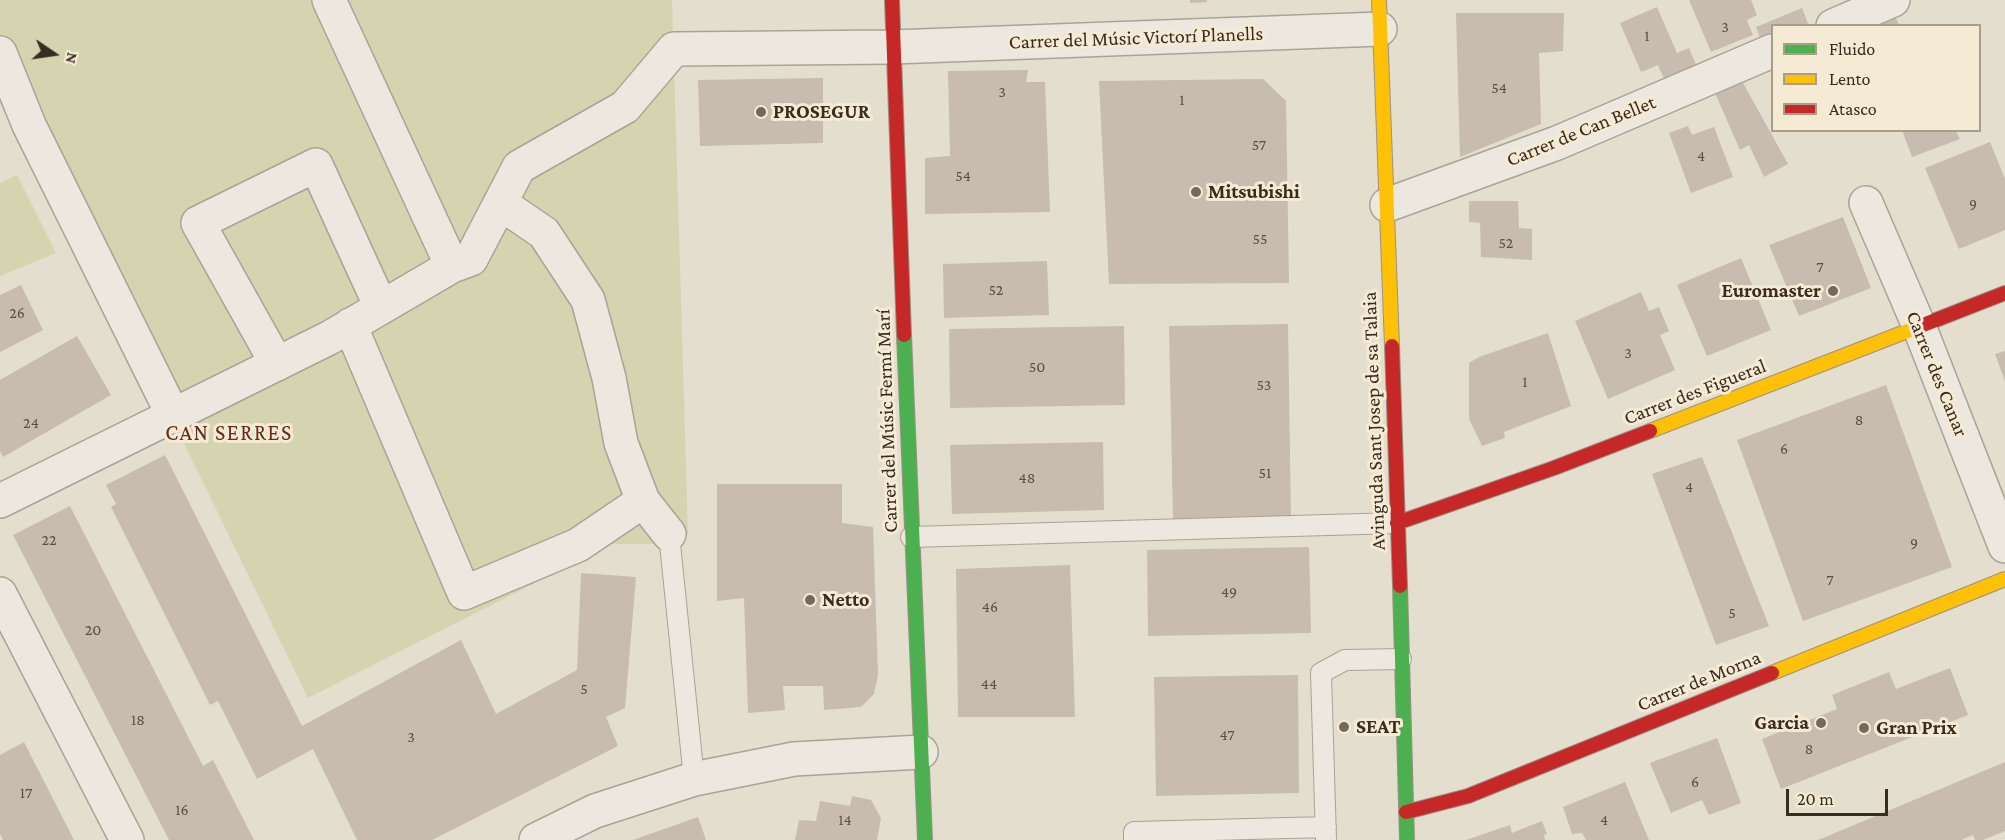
<!DOCTYPE html>
<meta charset="utf-8">
<style>
body{margin:0}
#map{position:relative;width:2005px;height:840px;overflow:hidden;background:#e4dece;font-family:"Crimson Pro",serif}
canvas{display:block}
.legend{position:absolute;left:1771px;top:24px;width:210px;height:108px;box-sizing:border-box;background:#f5ebd4;border:2px solid #a99e8c;margin:0;padding:8px 10px;list-style:none;font-size:18px;color:#382b1f}
.legend li{display:flex;align-items:center;gap:12px;height:30px}
.legend b{width:30px;border:2px solid #a99e8c}
.north{position:absolute;left:24px;top:24px;width:60px;height:60px;-webkit-text-stroke:4px #f5ebd4;paint-order:stroke;rotate:103deg;font-size:16px;font-weight:700;line-height:24px;text-align:center;color:#382b1f}
.north::after{content:'';display:block;margin:auto;width:21px;height:27px;background:#382b1f;clip-path:polygon(50% 0,100% 100%,50% 72%,0 100%)}
.scale{position:absolute;left:1786px;top:789px;width:102px;height:27px;box-sizing:border-box;border:3px solid #382b1f;border-top:0;padding-left:8px;font-size:18px;line-height:21px;white-space:nowrap;color:#382b1f;-webkit-text-stroke:4px #f5ebd4;paint-order:stroke}
</style>
<div id="map">
<canvas width="2005" height="840"></canvas>
<ul class="legend">
<li><b style="height:8px;background:#4caf50"></b>Fluido</li>
<li><b style="height:8px;background:#ffc107"></b>Lento</li>
<li><b style="height:8px;background:#c62828"></b>Atasco</li>
</ul>
<div class="north">N</div>
<div class="scale">20 m</div>
</div>
<script>
const c = document.querySelector('canvas').getContext('2d');
c.lineJoin = 'round';
function fill(path, color) { c.fillStyle = color; c.fill(path, 'evenodd'); }
const poly = rows => new Path2D(rows.map(r => 'M' + r).join(''));
function stroke(path, color, width, dash) { c.strokeStyle = color; c.lineWidth = width; c.lineCap = dash ? 'butt' : 'round'; c.setLineDash(dash || []); c.stroke(path); }
function write(font, color, halo, rows, align = 'center') {
  c.font = font + ' "Crimson Pro",serif'; c.lineWidth = 6; c.setLineDash([]); c.textBaseline = 'middle'; c.strokeStyle = halo; c.fillStyle = color; for (const [text, x, y, turn = 0] of rows) {
    c.save(); c.translate(x, y); c.rotate((+turn || 0) * Math.PI / 180); c.textAlign = isNaN(turn) ? turn : align; if (halo) c.strokeText(text, 0, 0); c.fillText(text, 0, 0); c.restore();
  }
}
fill(poly([
 [0,0,672,0,688,534,657,544,612,544,308,698,180,435,151,401,0,102],
 [17,175,56,253,0,276,0,183]
]), '#d4d4b1');
fill(poly([
 [1190,0,1207,0,1207,2,1190,3],
 [1689,0,1751,0,1757,15,1747,20,1753,35,1711,52],
 [1657,7,1677,53,1689,48,1699,72,1667,86,1658,65,1641,72,1620,23],
 [1802,8,1809,26,1772,26,1772,39,1762,43,1756,27],
 [1456,13,1564,13,1563,51,1539,53,1541,124,1460,157],
 [1893,13,1900,26,1869,26],
 [1028,70,1026,82,1045,82,1050,212,925,214,925,158,950,156,948,71],
 [823,78,823,143,700,146,698,80],
 [1263,79,1286,101,1289,283,1109,284,1099,81],
 [1743,83,1788,164,1764,177,1749,145,1740,150,1715,93],
 [1688,126,1692,135,1714,127,1733,177,1691,193,1669,133],
 [1902,130,1955,130,1960,139,1912,157],
 [1990,142,2005,179,2005,230,1959,249,1925,168],
 [1469,201,1518,201,1519,228,1532,229,1532,260,1481,257,1480,223,1469,222],
 [1843,217,1871,288,1799,316,1769,245],
 [1741,258,1771,330,1707,356,1677,285],
 [1047,261,1049,315,944,318,943,264],
 [21,285,43,330,0,352,0,295],
 [1641,292,1649,311,1659,307,1669,331,1660,335,1675,370,1608,399,1575,321],
 [1288,324,1291,518,1173,520,1169,326],
 [1124,326,1125,405,950,408,949,329],
 [1548,333,1571,406,1504,432,1505,438,1482,446,1469,419,1469,363,1479,357],
 [77,336,111,395,3,457,0,451,0,380],
 [2005,351,2005,381,1995,354],
 [1886,385,1952,567,1803,621,1737,440],
 [1103,442,1104,510,952,514,950,445],
 [165,455,302,726,461,640,496,714,577,670,581,573,636,577,625,708,606,717,618,746,432,840,357,840,313,749,257,779,218,701,210,705,111,507,116,504,106,485],
 [1702,457,1769,626,1716,645,1652,474],
 [717,484,842,484,842,523,873,527,878,675,874,694,861,707,824,710,823,686,783,686,785,710,748,713,744,598,717,601],
 [70,506,203,766,213,760,254,840,169,840,13,535],
 [1309,547,1311,633,1148,636,1147,550],
 [1070,565,1075,717,958,717,956,569],
 [1950,668,1968,715,1781,789,1762,739,1837,709,1832,695,1889,672,1896,689],
 [1298,675,1299,793,1156,796,1154,677],
 [1717,738,1741,803,1709,815,1702,800,1671,813,1650,763],
 [24,742,74,840,3,840,0,834,0,755],
 [2005,762,2005,831,1983,840,1975,840,1973,835,1961,840,1818,840],
 [1625,782,1649,840,1586,840,1582,833,1572,834,1563,807],
 [852,796,871,800,881,818,877,840,795,840,799,820,816,821,820,801,850,806],
 [698,817,706,840,633,840],
 [1542,821,1547,834,1544,835,1545,840,1466,840,1510,825,1512,833]
]), '#c7bcaf');
const lane = poly([
 [669,534,694,779],
 [911,537,1397,523],
 [1134,840,1134,832,1326,827],
 [1326,840,1321,673,1345,660,1401,659]
]);
const street = poly([
 [329,0,452,266,471,259,519,167,625,107,674,49,893,47,1380,29],
 [1833,26,1893,0],
 [0,53,29,125,173,415],
 [500,203,544,233,588,300,609,378,621,443,643,501,669,534],
 [1866,203,1919,326,2005,546],
 [1387,205,1557,143,1772,51],
 [350,325,464,593,578,545,643,501],
 [277,364,198,223,316,165,381,307],
 [0,501,329,338,452,266],
 [0,594,127,840],
 [536,840,595,811,694,779,794,759,921,752]
]);
const fast = poly([
 [904,335,925,840],
 [1400,586,1407,840]
]);
const slow = poly([
 [1379,0,1392,346],
 [1650,431,1923,325],
 [1772,673,2005,579]
]);
const jam = poly([
 [892,0,904,335],
 [1923,325,2005,293],
 [1392,346,1400,586],
 [1397,523,1554,468,1650,431],
 [1406,812,1468,796,1772,673]
]);
stroke(lane, '#a9a397', 22);
stroke(street, '#a9a397', 36);
stroke(fast, '#999286', 16);
stroke(slow, '#999286', 16);
stroke(jam, '#999286', 16);
stroke(lane, '#ece8df', 20);
stroke(street, '#ece8df', 33);
stroke(fast, '#4caf50', 14);
stroke(slow, '#ffc107', 14);
stroke(jam, '#c62828', 14);
for (const [x, y, r, color] of [
 [761,112,6,"#746a5c"],
 [1196,192,6,"#746a5c"],
 [1833,291,6,"#746a5c"],
 [810,600,6,"#746a5c"],
 [1821,723,6,"#746a5c"],
 [1344,727,6,"#746a5c"],
 [1864,728,6,"#746a5c"]
]) { const dot = new Path2D(); dot.arc(x, y, r, 0, 2 * Math.PI); c.fillStyle = color; c.fill(dot); stroke(dot, '#f5ebd4', 2); }
write('16px', '#5c4f43', null, [
 ["3",1725,27],
 ["1",1647,36],
 ["54",1499,88],
 ["3",1002,92],
 ["1",1182,100],
 ["57",1259,145],
 ["4",1701,156],
 ["54",963,176],
 ["9",1973,204],
 ["55",1260,239],
 ["52",1506,243],
 ["7",1820,267],
 ["52",996,290],
 ["26",17,313],
 ["3",1628,353],
 ["50",1037,367],
 ["1",1525,382],
 ["53",1264,385],
 ["8",1859,420],
 ["24",31,423],
 ["6",1784,449],
 ["51",1265,473],
 ["48",1027,478],
 ["4",1689,487],
 ["22",49,540],
 ["9",1914,543],
 ["7",1830,580],
 ["49",1229,592],
 ["46",990,607],
 ["5",1732,613],
 ["20",93,630],
 ["44",989,684],
 ["5",584,689],
 ["18",138,720],
 ["47",1227,735],
 ["3",411,737],
 ["8",1809,749],
 ["6",1695,782],
 ["17",26,793],
 ["16",182,810],
 ["14",845,820],
 ["4",1604,820]
]);
write('20px', '#382b1f', '#f5ebd4', [
 ["Carrer del Músic Victorí Planells",1136,38,-2],
 ["Carrer de Can Bellet",1581,131,-22],
 ["Carrer des Canar",1937,374,68],
 ["Carrer des Figueral",1695,392,-21],
 ["Carrer del Músic Fermí Marí",887,421,-92],
 ["Avinguda Sant Josep de sa Talaia",1374,421,-92],
 ["Carrer de Morna",1699,681,-22]
]);
write('bold 20px', '#382b1f', '#f5ebd4', [
 ["PROSEGUR",773,112],
 ["Mitsubishi",1208,192],
 ["Euromaster",1821,291,"right"],
 ["Netto",822,600],
 ["Garcia",1809,723,"right"],
 ["SEAT",1356,727],
 ["Gran Prix",1876,728]
], 'left');
c.letterSpacing = '1.5px';
write('22px', '#642d1f', '#f5ebd4', [
 ["CAN SERRES",229,433]
]);
c.letterSpacing = '0px';
</script>
